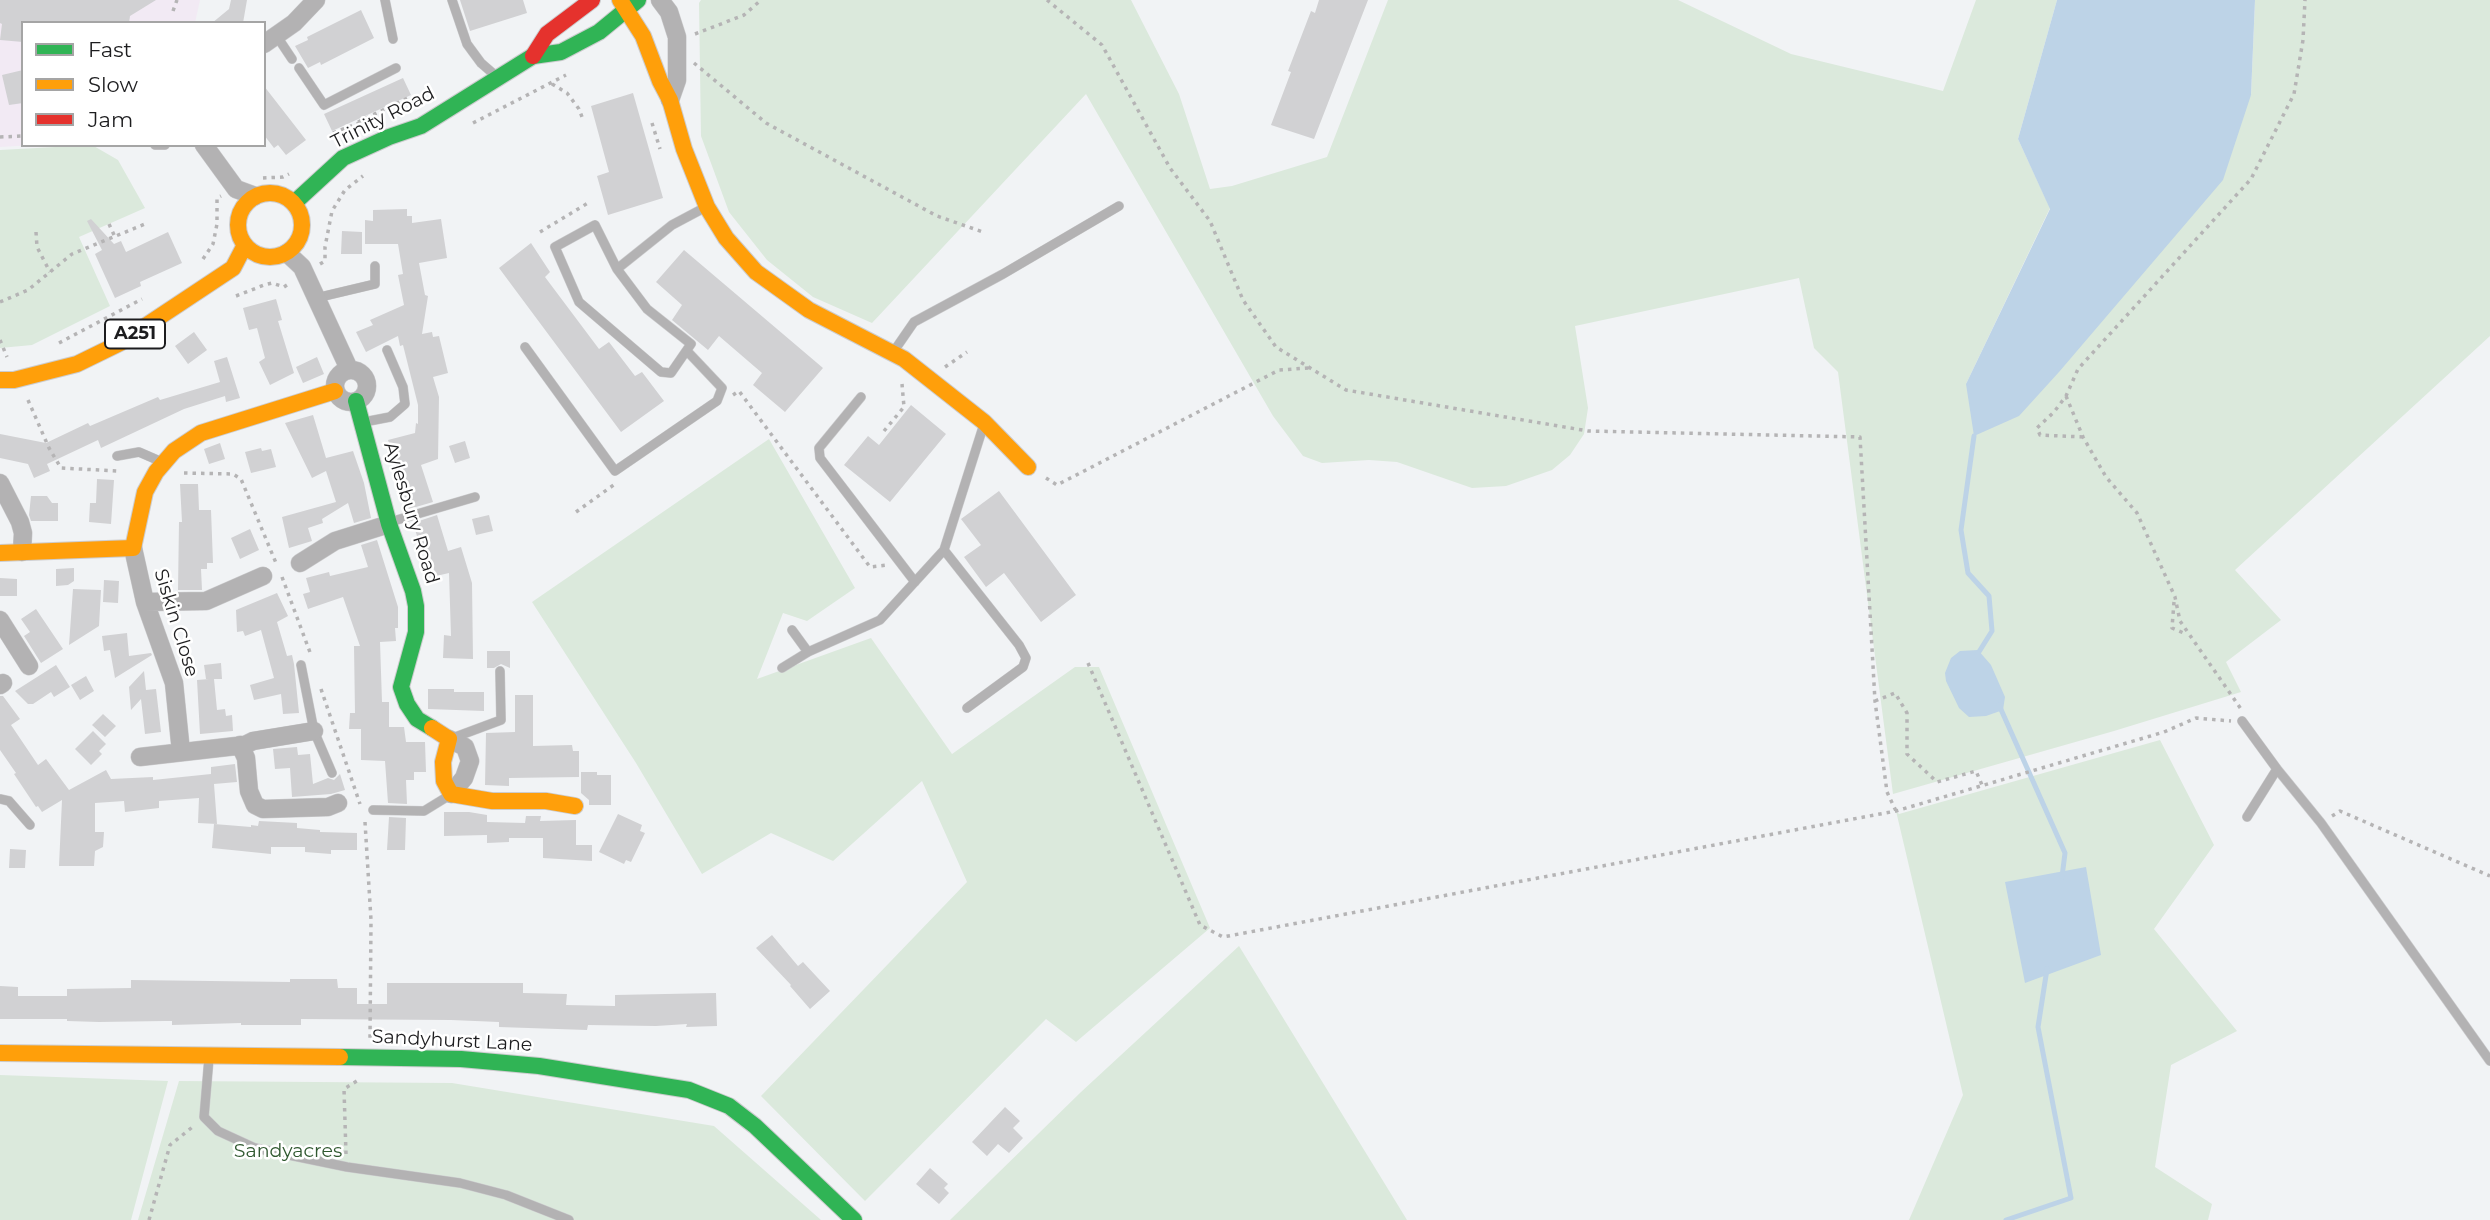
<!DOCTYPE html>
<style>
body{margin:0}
#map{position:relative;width:2490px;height:1220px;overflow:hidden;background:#f1f3f5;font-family:Montserrat,sans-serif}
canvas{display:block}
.legend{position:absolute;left:21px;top:21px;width:245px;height:126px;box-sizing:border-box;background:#fff;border:2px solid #a5a5a5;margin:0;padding:9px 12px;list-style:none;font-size:21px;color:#1d1d1f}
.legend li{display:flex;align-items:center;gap:14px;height:35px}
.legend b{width:35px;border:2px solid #a5a5a5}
</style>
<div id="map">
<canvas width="2490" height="1220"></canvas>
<ul class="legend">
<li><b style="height:9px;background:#30b455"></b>Fast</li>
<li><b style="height:9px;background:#ff9f0a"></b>Slow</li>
<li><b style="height:9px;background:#e5322d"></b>Jam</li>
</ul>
</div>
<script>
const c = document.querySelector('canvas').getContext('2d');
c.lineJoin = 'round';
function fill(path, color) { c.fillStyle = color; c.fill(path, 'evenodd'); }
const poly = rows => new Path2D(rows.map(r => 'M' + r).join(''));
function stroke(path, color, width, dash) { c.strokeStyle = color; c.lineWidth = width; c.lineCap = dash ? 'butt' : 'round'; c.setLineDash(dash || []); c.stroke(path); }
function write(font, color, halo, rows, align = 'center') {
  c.font = font + ' Montserrat,sans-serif'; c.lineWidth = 5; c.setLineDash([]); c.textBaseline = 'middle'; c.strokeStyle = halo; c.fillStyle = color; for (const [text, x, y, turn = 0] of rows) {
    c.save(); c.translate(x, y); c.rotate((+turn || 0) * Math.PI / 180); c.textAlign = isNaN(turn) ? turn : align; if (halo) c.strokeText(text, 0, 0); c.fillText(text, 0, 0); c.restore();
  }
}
fill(poly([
 [0,0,200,0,195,23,23,23,23,145,33,145,0,147]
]), '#f2eaf4');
fill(poly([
 [701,0,1131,0,1179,94,1210,189,1232,186,1327,157,1388,0,1678,0,1791,54,1943,91,1976,0,2057,0,2018,139,2050,208,1966,384,2251,95,2255,0,2490,0,2490,336,2235,570,2281,620,2226,662,2241,692,2114,731,1893,794,1838,372,1814,348,1799,278,1575,326,1588,408,1584,434,1570,455,1552,470,1506,486,1472,488,1397,462,1369,460,1322,463,1303,456,1273,416,1086,94,872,323,813,297,767,260,729,212,701,136,699,3],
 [92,145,118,160,145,208,79,237,110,306,32,345,0,348,0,150],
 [769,439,855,588,807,621,783,613,757,679,871,638,952,754,1075,667,1099,667,1210,928,1076,1042,1046,1019,865,1201,761,1096,967,882,922,781,833,861,771,833,702,874,636,763,532,602],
 [2160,740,2214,845,2154,929,2237,1031,2171,1065,2155,1167,2212,1204,2208,1220,1909,1220,1963,1095,1896,811,1899,814],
 [1239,946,1407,1220,950,1220,1081,1092],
 [0,1075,168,1081,131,1220,0,1220],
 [179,1081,452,1083,714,1126,821,1220,138,1220]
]), '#dbe9dc');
fill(poly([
 [2057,0,2255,0,2251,95,2223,180,2059,372,2019,416,1974,436,1966,384,2050,209,2018,139],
 [1978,650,1991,665,2005,697,2003,710,1986,716,1969,717,1959,708,1946,681,1945,673,1951,658,1960,651],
 [2086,867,2101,955,2025,983,2005,882]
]), '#bdd3e7');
stroke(poly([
 [1974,436,1961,530,1968,573,1989,596,1992,631,1977,655,1978,657],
 [1999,705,2065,853,2062,877],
 [2006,1220,2071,1198,2038,1027,2047,969]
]), '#bdd3e7', 5);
fill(poly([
 [0,0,156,0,130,16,129,23,23,23,23,42,0,40,2,24,0,23],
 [231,0,247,0,243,23,212,23,229,9],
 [460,0,523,0,527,13,470,31],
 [1319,0,1368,0,1314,139,1271,125,1291,72,1288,71,1311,11,1315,13],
 [361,10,374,38,321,65,320,62,308,68,295,46,308,40,307,37],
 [23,70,23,103,9,105,2,75],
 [403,78,411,95,332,131,324,114],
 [264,86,306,140,286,155,278,145,274,148,264,135],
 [633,93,663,198,608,215,597,176,609,172,591,106],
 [407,209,407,216,412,216,412,223,441,219,447,258,419,263,425,295,428,296,422,334,432,332,433,337,439,336,448,373,433,377,439,397,438,459,421,465,433,502,409,509,404,495,407,494,388,440,415,433,416,423,418,424,418,405,403,345,400,346,398,336,366,352,356,332,373,325,370,320,404,305,398,275,403,274,398,244,365,244,365,220,373,221,373,210],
 [91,219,114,244,121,241,126,252,168,232,182,263,140,282,141,286,115,298,95,254,102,250,87,221],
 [342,231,362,232,362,254,341,254],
 [531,243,550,272,545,277,599,349,609,342,635,376,642,372,664,401,621,432,499,268],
 [684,250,823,368,785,412,753,385,762,373,719,336,708,350,672,320,682,305,656,282],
 [276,299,282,320,278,321,294,373,270,385,259,362,265,358,257,328,249,330,243,308],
 [194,332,207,350,188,364,175,346],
 [227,357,240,398,226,402,225,396,184,409,101,448,98,440,47,464,50,471,34,478,28,464,0,458,0,434,46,443,88,423,90,426,158,397,160,400,220,382,214,361],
 [317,357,324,374,303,383,296,367],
 [911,405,946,434,890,502,844,465,868,436,879,445],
 [313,415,326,458,353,451,364,483,371,518,354,523,348,503,322,519,323,523,308,528,312,541,289,548,282,517,336,502,326,471,312,478,285,423],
 [465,441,470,458,455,463,449,446],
 [220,443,225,459,209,464,204,449],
 [261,448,262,451,271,449,276,467,251,473,245,452],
 [97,479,114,480,111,524,89,522,90,503,96,503],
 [180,484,198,484,199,510,211,510,213,563,207,563,207,569,201,569,202,590,178,590,179,522,182,522],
 [999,491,1076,595,1041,622,1004,573,986,587,964,557,981,545,961,519],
 [31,496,47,496,52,503,58,503,58,521,31,521,29,515],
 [437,515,448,551,461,547,472,583,473,659,443,658,444,635,451,636,449,573,436,576,430,556,426,557,420,535,417,536,413,523],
 [489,515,493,531,476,535,472,519],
 [250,529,259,550,240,559,231,538],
 [377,540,398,607,398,628,395,628,396,641,380,642,382,702,389,702,389,727,404,727,406,742,425,742,426,772,414,772,414,780,406,780,407,804,388,803,385,761,361,760,361,729,349,729,350,713,355,713,354,646,360,646,343,597,308,609,303,594,310,592,306,578,329,572,330,576,368,567,361,545],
 [74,568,74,581,68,585,56,586,56,569],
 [0,578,17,579,17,596,0,596],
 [104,580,119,581,118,603,103,602],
 [73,589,101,590,99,626,69,645],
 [277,593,288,616,277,622,287,656,292,655,294,664,299,713,283,714,281,694,254,700,250,685,274,678,261,630,245,636,243,631,237,632,236,610],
 [36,609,63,649,41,663,24,636,30,632,21,619],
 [127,633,129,656,151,653,152,655,115,678,110,650,104,651,102,636],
 [487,651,510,651,510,668,501,664,494,668,487,668],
 [221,663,222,679,214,679,217,710,225,709,226,716,232,715,233,731,200,734,197,680,209,679,206,679,204,665],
 [56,665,70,687,54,697,51,692,33,704,28,704,15,691],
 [144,671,146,690,156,689,161,732,145,734,141,699,131,710,129,687],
 [86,676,94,691,80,700,71,685],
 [428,689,454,689,454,692,484,692,484,711,428,709],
 [515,695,533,695,533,746,572,745,573,751,579,751,579,777,509,778,509,786,485,785,486,733,515,732],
 [0,696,3,696,20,719,11,725,38,765,46,759,69,790,106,770,111,779,153,777,153,780,211,774,211,767,235,764,237,782,214,784,217,824,198,823,199,798,159,801,159,808,125,812,124,801,95,803,95,832,104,832,103,847,95,851,94,866,59,866,62,800,42,812,38,806,36,807,14,774,16,773,0,750],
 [103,714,116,726,105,737,92,725],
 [93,731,106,744,99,751,102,754,91,765,75,749],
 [297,747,298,755,310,754,313,784,328,778,334,780,340,774,345,790,331,794,292,797,290,768,275,769,273,749],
 [581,772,597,772,597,775,611,775,611,805,589,805,589,800,581,793],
 [444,812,469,812,487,815,487,822,525,823,526,816,541,816,540,821,576,820,576,845,592,845,592,861,543,858,543,838,509,838,509,842,487,843,487,830,487,835,444,836],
 [618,814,642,825,640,831,645,833,631,862,626,860,624,864,599,852],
 [389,817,406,818,405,850,387,850],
 [259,821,297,823,297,828,320,830,320,832,357,833,357,850,331,850,331,854,305,852,305,847,271,847,271,854,212,848,214,824,251,827,251,825,258,826],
 [10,849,26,850,25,868,9,868],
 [772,935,798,966,803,962,830,991,810,1009,790,986,791,985,756,948],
 [290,979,337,979,338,988,357,988,357,1004,387,1004,387,983,523,983,523,993,567,994,566,1005,615,1006,615,995,716,993,717,1026,686,1027,687,1024,656,1026,588,1025,587,1030,499,1027,499,1022,451,1020,301,1019,301,1025,241,1025,241,1023,172,1025,172,1021,165,1021,99,1022,67,1021,67,1019,0,1019,0,986,18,987,18,996,67,996,67,989,131,988,131,980,290,982],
 [1005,1107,1020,1121,1013,1128,1023,1138,1009,1153,998,1144,987,1156,972,1142],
 [930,1168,948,1184,944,1188,949,1193,939,1204,916,1184]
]), '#d1d1d3');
const lane = poly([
 [385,0,393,39],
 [452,0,467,44,481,63,496,76],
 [276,35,292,59],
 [299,68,324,105,396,68],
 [155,145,165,145],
 [595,225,617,269,647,309,691,344,671,373,661,372,579,302,555,247,595,225],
 [617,269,672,225,704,208],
 [316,298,375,284,375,266],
 [525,347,615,471,717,401,722,388,687,351],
 [894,351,914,322,1003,274,1119,206],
 [861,397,819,448,820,458,915,582],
 [364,422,390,417,405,404,403,387,387,350],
 [117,456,139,452,162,462],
 [390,522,475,497],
 [944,550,1019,645,1026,658,1023,667,967,708],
 [792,630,808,652],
 [301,665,314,731,332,773],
 [782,668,808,652,880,620,944,550,984,424],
 [2242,721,2277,769,2321,823,2490,1061],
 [450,739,501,720,500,671],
 [0,799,9,801,30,825],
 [373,810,424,811,450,795],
 [2247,817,2277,769],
 [209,1058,204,1117,218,1131,255,1148,347,1167,460,1183,506,1195,569,1220]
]);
const street = poly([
 [660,0,669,12,677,37,677,80,670,100],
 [264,44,294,23,316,0],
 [204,145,236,189,255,196],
 [287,253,302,267,349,369],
 '335 386a16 16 0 1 1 32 0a16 16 0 1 1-32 0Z',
 [0,483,20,522,23,533,22,552],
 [133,548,145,602,174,683,181,752],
 [300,563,335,541,389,524],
 [145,602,206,601,263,576],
 [0,620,29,666],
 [0,685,3,683],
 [449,739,465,747,470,761,464,778,451,794],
 [240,745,246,758,249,791,255,805,263,809,328,807,338,803],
 [140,757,245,745,253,741,314,731]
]);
const fast = poly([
 [294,203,343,158,389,137,421,126,533,56,561,52,599,32,638,0],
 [356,401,389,524,413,591,416,606,416,632,401,687,407,704,417,719,432,728],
 [340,1057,461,1059,539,1066,689,1090,729,1106,755,1126,854,1220]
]);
const slow = poly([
 [620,0,643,36,660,81,670,100,684,149,707,207,726,238,756,272,809,310,904,359,984,422,1028,467],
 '238 225a32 32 0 1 1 64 0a32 32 0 1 1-64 0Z',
 [0,380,14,380,77,364,120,343,233,268,245,245],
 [0,553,133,548,145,492,156,472,174,451,201,433,335,391],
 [432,728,449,739,443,762,444,781,451,794,492,801,546,801,575,806],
 [0,1053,340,1057]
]);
const jam = poly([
 [533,56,547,34,592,0]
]);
stroke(lane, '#ccccce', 10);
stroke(street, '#ccccce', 19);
stroke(fast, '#ccccce', 18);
stroke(slow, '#ccccce', 18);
stroke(jam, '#ccccce', 18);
stroke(poly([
 [1047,0,1102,45,1170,168,1210,221,1243,300,1276,347,1346,390,1588,431,1860,437,1875,701,1887,792,1896,811],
 [173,11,177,0],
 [695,34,744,15,761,0],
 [694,63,766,123,937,216,983,232],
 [552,84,567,93,579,109,582,117],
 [358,122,408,98],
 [473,123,566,75],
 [652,123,660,149],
 [333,133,359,123],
 [0,137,23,136],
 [263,178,283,177,289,174],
 [109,224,115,237],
 [36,232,37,247,50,272],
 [540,232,588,203],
 [203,259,213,244,217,224,217,198,221,196],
 [320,264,325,261,325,247,332,211,345,190,363,176],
 [236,296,264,285,272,283,284,287,290,283],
 [0,302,28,290,72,254,145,224],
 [0,340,7,357],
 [59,343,142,299],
 [945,367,967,352],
 [733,395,739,391,870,567,887,565],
 [2066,396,2083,437,2106,477,2137,513,2175,597,2180,621,2241,709],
 [28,400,49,448,61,468,118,471],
 [884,431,904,407,902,384],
 [2083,437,2040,435,2037,428,2054,412,2066,396,2078,369,2251,179,2294,94,2303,40,2305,0],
 [184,473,233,474,241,479,276,563],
 [1046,478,1057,485,1279,370,1309,368],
 [576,512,615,484],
 [282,577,311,655],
 [2174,602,2172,628,2186,634],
 [1088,663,1200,925,1223,937,1896,811,2164,732,2196,718,2231,721],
 [321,689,360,804],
 [1875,701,1895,693,1907,713,1907,754,1937,782,1976,771,1982,785],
 [2332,816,2340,811,2490,876],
 [365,822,371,920,370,1038],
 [346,1154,344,1089,360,1079],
 [149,1220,170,1145,195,1125]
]), '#b5b4b5', 3.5, [3.5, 5]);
stroke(lane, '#b3b2b3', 9);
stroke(street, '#b3b2b3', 18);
stroke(fast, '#30b455', 16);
stroke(slow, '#ff9f0a', 16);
stroke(jam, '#e5322d', 16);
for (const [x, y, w] of [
 [135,334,60]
]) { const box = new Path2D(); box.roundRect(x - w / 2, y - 14.5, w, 29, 5); c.fillStyle = '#fff'; c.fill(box); stroke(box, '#1d1d1f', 2); }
write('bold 18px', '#1d1d1f', null, [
 ["A251",135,334]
]);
write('19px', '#1d1d1f', '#fff', [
 ["Trinity Road",383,118,-27],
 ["Aylesbury Road",411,513,73],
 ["Siskin Close",176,623,73],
 ["Sandyhurst Lane",452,1041,3]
]);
write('19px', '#305930', '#fff', [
 ["Sandyacres",288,1151]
]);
</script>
